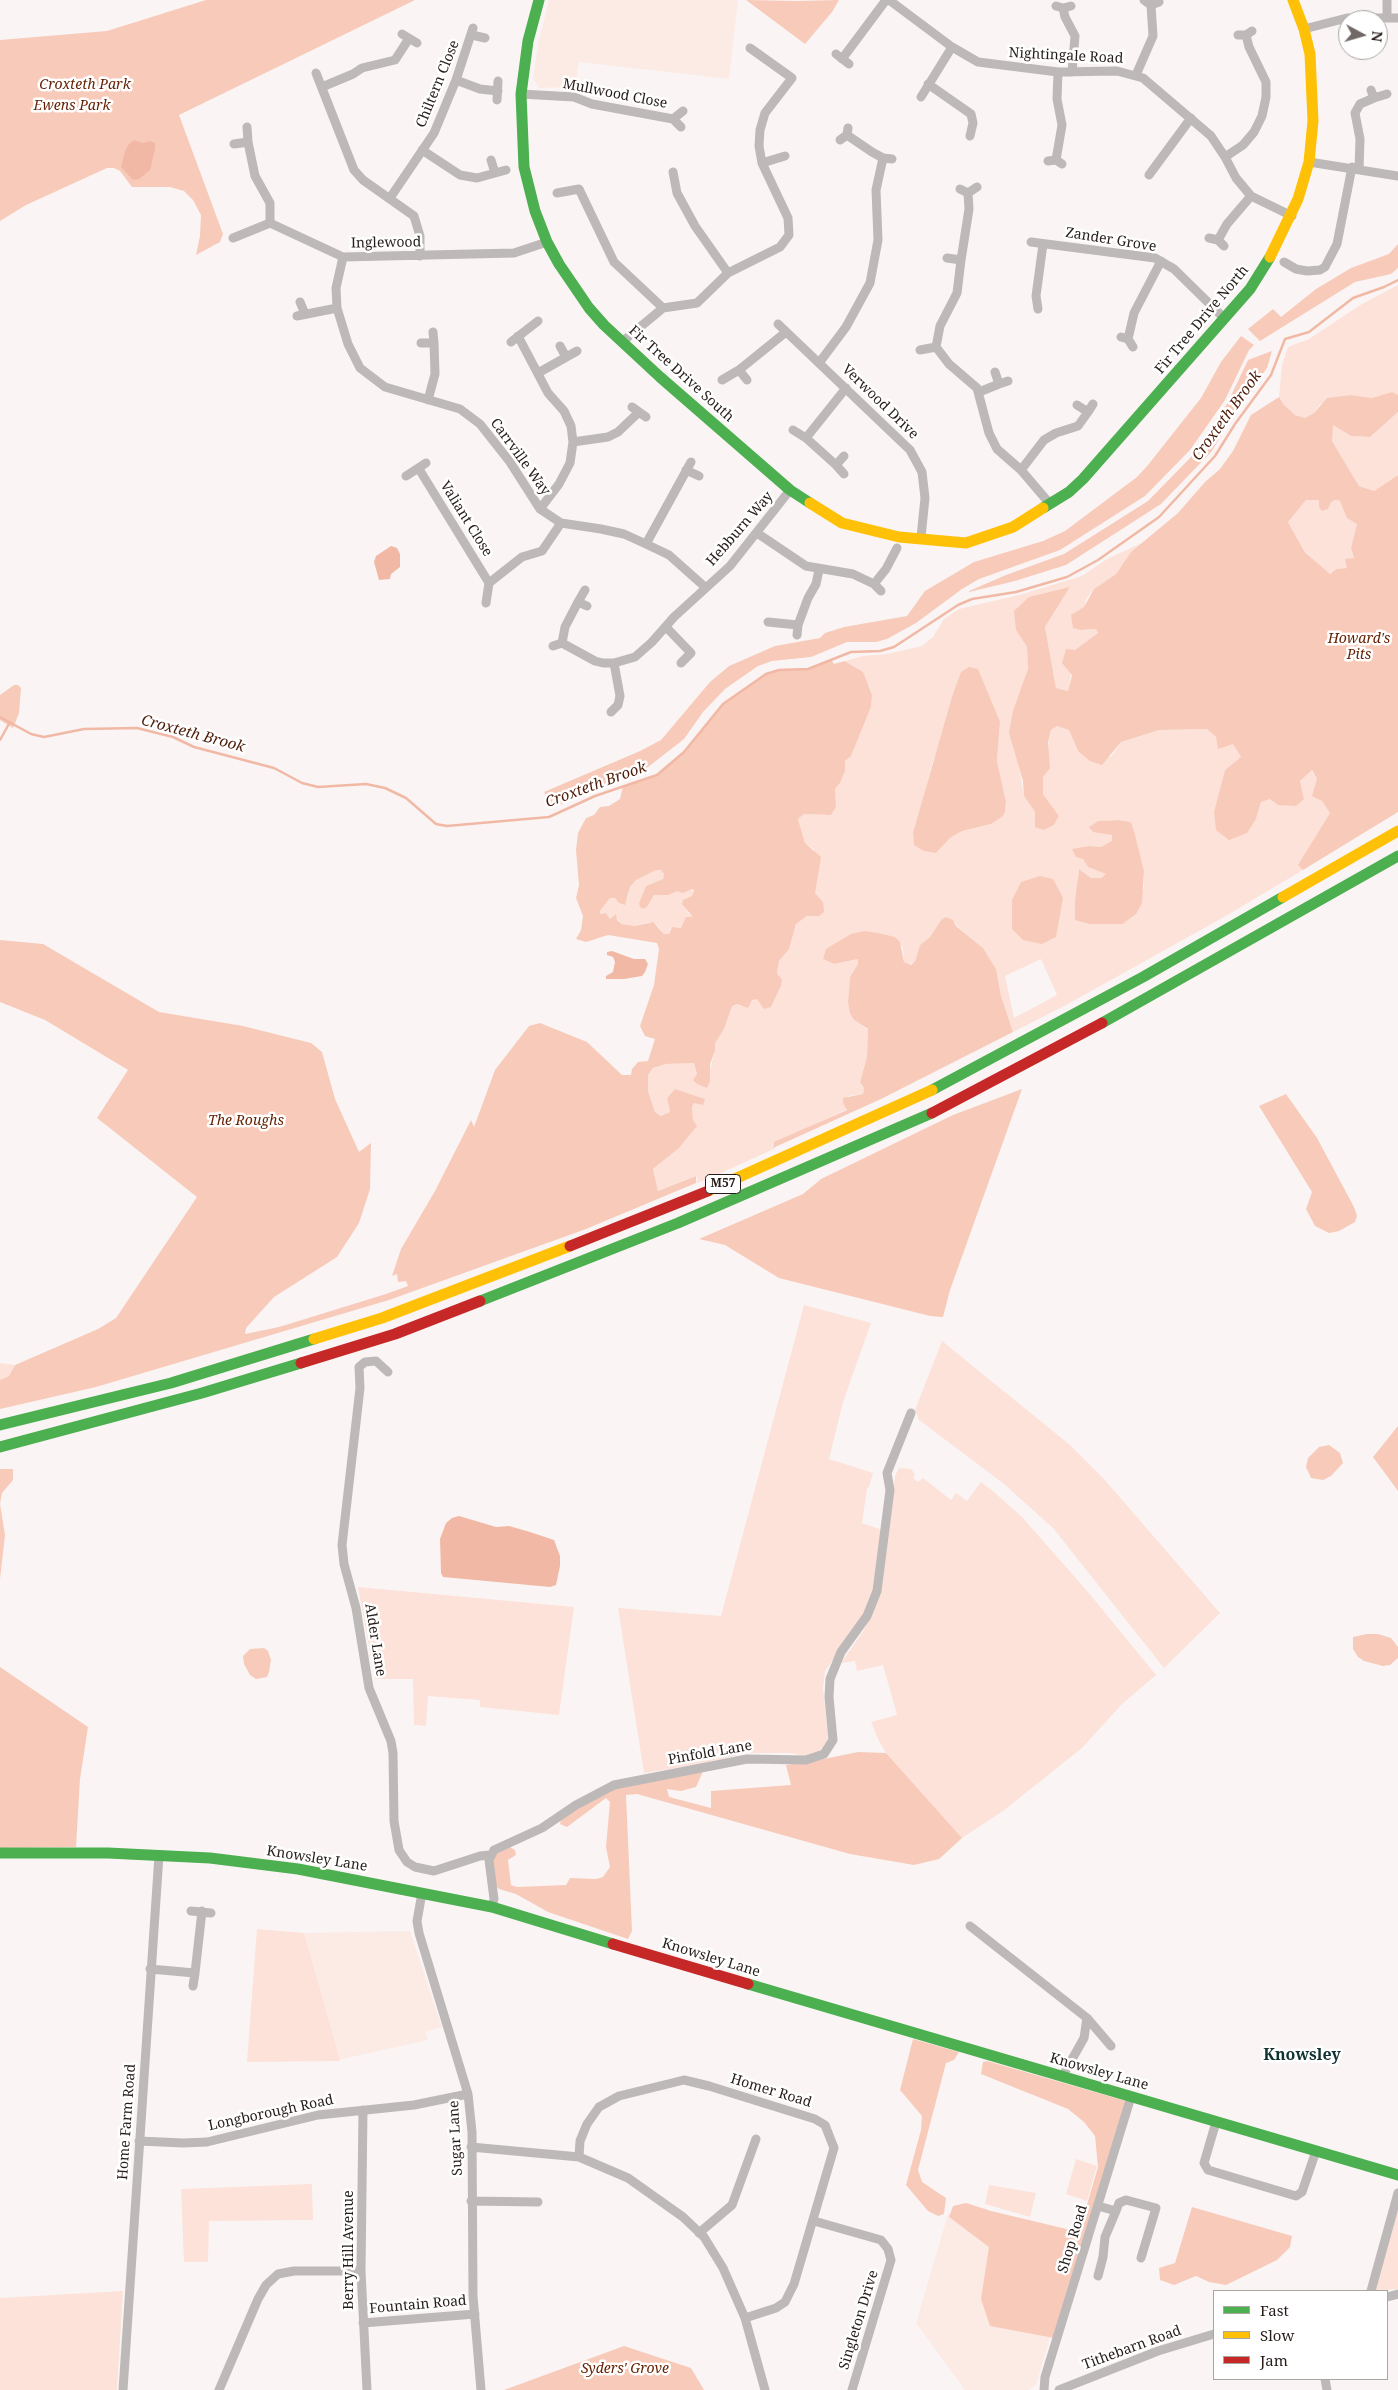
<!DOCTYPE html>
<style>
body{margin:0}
#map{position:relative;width:1398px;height:2390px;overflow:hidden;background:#faf5f4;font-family:"Noto Serif",serif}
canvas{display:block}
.legend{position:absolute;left:1213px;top:2290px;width:175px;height:90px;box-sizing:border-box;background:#fff;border:1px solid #a8a5a3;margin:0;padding:6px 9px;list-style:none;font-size:15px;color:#261d1a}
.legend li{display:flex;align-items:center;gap:10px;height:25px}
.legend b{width:25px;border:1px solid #a8a5a3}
.north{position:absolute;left:1338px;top:10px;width:50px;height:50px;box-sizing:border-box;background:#fff;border:1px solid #a8a5a3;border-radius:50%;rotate:96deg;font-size:14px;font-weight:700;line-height:20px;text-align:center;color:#261d1a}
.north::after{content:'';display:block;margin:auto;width:18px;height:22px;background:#706966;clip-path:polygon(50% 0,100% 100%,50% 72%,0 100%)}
</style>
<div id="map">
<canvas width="1398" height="2390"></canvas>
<ul class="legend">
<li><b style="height:6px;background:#4caf50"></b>Fast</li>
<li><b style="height:6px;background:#ffc107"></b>Slow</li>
<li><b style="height:6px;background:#c62828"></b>Jam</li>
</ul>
<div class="north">N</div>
</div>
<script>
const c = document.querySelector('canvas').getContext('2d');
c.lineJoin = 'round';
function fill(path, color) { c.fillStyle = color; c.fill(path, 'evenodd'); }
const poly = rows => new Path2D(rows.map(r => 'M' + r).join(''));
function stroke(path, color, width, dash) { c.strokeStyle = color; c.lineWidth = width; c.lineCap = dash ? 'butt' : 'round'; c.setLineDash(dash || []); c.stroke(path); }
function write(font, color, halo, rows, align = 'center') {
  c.font = font + ' "Noto Serif",serif'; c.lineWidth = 5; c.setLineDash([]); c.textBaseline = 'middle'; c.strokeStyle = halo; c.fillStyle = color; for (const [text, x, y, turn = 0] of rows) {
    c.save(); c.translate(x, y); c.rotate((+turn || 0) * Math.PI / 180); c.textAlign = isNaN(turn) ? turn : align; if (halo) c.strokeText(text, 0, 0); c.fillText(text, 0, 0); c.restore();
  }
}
fill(poly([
 [549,0,738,0,729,79,579,62,575,87,539,88,533,78,539,40],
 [410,1931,442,2027,425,2032,428,2040,338,2060,303,1933],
 [948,2214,976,2217,1050,2337,1036,2385,1029,2390,965,2390,916,2323]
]), '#fcebe5');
fill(poly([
 [1398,285,1398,395,1392,392,1372,398,1351,395,1320,404,1314,413,1305,418,1295,415,1284,405,1279,397,1282,365,1288,347,1309,339,1362,304],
 [1398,412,1398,475,1374,491,1359,486,1332,441,1332,424,1351,436,1370,437],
 [1315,499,1340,501,1344,509,1357,524,1351,548,1354,558,1347,568,1336,569,1329,574,1305,551,1288,522,1306,500],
 [1144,542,1131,552,1116,574,1094,589,1086,599,1081,630,1096,629,1098,633,1075,650,1068,691,1056,688,1045,627,1070,587,1016,630,1027,647,1028,669,1022,688,1018,761,1024,796,1035,812,1035,826,1044,830,1054,825,1059,816,1043,794,1043,777,1051,730,1057,726,1069,730,1078,751,1111,757,1121,742,1159,730,1207,729,1216,737,1233,743,1241,757,1225,770,1215,812,1256,819,1261,802,1270,799,1304,799,1300,781,1311,770,1317,779,1322,801,1330,813,1299,865,1303,870,1224,917,1066,1005,1013,1032,1001,996,996,969,983,948,956,925,955,922,941,920,930,937,920,945,915,961,909,965,904,962,903,948,895,937,864,931,823,959,834,964,858,959,858,964,850,977,848,1002,854,1020,868,1030,867,1057,860,1082,864,1088,863,1094,848,1096,847,1109,772,1145,773,1148,776,1148,703,1181,696,1183,698,1179,696,1176,658,1191,653,1169,679,1148,696,1126,693,1120,692,1107,694,1103,704,1099,675,1089,667,1098,670,1112,661,1116,655,1112,648,1091,648,1075,653,1068,666,1064,694,1063,697,1074,710,1069,715,1051,714,1043,724,1029,732,1005,737,1004,741,1006,757,998,760,1003,771,1007,781,986,782,980,777,973,779,961,789,948,796,924,807,916,812,916,823,902,815,893,814,849,805,843,798,819,804,814,831,815,836,807,835,789,840,783,845,771,845,761,851,756,871,707,872,695,868,684,856,667,845,661,863,656,887,654,922,646,933,637,944,619,959,609,1019,595,1082,576,1107,559],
 [1000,722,997,761,1006,802,1005,811,991,824,962,831,950,838,936,853,913,839,934,757],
 [1119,820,1131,822,1144,871,1144,889,1077,878,1079,869,1091,878,1101,878,1107,874,1088,867,1083,859,1090,846,1101,847,1113,841,1112,835,1090,827,1098,821],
 [1041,959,1057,995,1014,1018,1005,976],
 [656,870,661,870,664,874,663,879,646,886,639,903,647,907,654,895,669,895,677,891,691,889,694,893,687,912,694,917,681,928,674,927,670,929,669,934,664,934,658,926,649,922,635,926,622,924,614,915,610,919,606,913,600,914,600,911,610,898,615,898,622,905,628,897,630,887,636,880],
 [804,1305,871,1323,843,1402,829,1459,873,1473,869,1487,867,1488,862,1523,882,1530,873,1595,861,1620,825,1671,823,1689,829,1742,817,1753,807,1757,792,1753,748,1753,689,1766,644,1773,618,1608,721,1616],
 [942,1341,1070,1445,1104,1479,1220,1613,1164,1668,1053,1528,1004,1484,919,1420,915,1410],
 [0,1363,15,1365,9,1376,0,1380],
 [899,1468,911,1469,915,1474,913,1478,918,1482,923,1478,951,1500,956,1493,967,1501,981,1482,995,1493,1022,1517,1088,1592,1156,1675,1122,1704,1082,1748,1003,1811,962,1838,886,1753,879,1741,871,1722,897,1715,883,1665,857,1671,855,1661,841,1663,864,1630,880,1595,895,1476],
 [358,1587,574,1607,559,1715,480,1707,480,1700,428,1696,426,1726,414,1725,413,1679,375,1679],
 [257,1929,304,1933,340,2061,247,2062],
 [1076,2159,1097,2166,1087,2201,1066,2194],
 [312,2184,313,2220,209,2221,208,2262,184,2262,181,2189],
 [989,2185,1036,2193,1030,2217,985,2204],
 [1398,2209,1398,2289,1374,2291],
 [123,2291,117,2390,0,2390,0,2298]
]), '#fce2d9');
fill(poly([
 [206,0,415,0,179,115,223,234,220,242,196,255,200,236,201,215,193,200,184,191,170,187,132,187,120,171,114,168,107,168,26,205,0,221,0,40,107,31],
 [746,0,796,1,839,0,832,12,805,44],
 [1398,244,1398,268,1391,274,1355,282,1260,341,1248,329,1273,309,1281,317,1316,289,1351,268,1389,254],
 [1241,336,1254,345,1249,350,1225,400,1190,450,1145,496,1060,550,979,579,962,589,916,623,887,639,876,642,847,642,811,657,772,661,758,666,725,689,703,712,684,739,648,767,554,807,544,792,640,751,661,740,710,682,729,666,775,646,820,638,825,633,844,627,907,616,925,591,974,562,1043,541,1065,531,1137,477,1148,465,1201,398,1221,362],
 [1272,351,1267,368,1232,417,1212,451,1161,504,1066,565,1015,581,969,592,969,591,1006,575,1064,554,1148,501,1195,453,1227,404,1248,360],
 [1392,392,1398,395,1398,412,1370,437,1351,436,1333,425,1332,441,1359,486,1374,491,1398,475,1398,812,1303,870,1298,865,1330,813,1322,801,1312,796,1317,779,1312,770,1300,781,1304,799,1296,806,1278,805,1270,799,1261,802,1256,819,1247,833,1229,840,1216,830,1214,812,1225,770,1241,757,1233,744,1218,749,1216,737,1207,729,1159,730,1121,742,1102,765,1090,761,1078,751,1069,730,1057,726,1051,730,1048,743,1050,768,1043,777,1043,794,1059,816,1054,825,1044,830,1035,827,1035,812,1024,796,1023,781,1009,733,1013,711,1028,669,1027,647,1016,630,1014,611,1029,597,1070,587,1045,627,1056,688,1068,691,1072,675,1062,663,1066,649,1075,650,1098,633,1096,629,1081,630,1073,628,1071,615,1084,607,1094,589,1116,574,1131,552,1178,513,1205,482,1220,469,1233,451,1251,415,1279,397,1284,405,1295,415,1305,418,1314,413,1327,398,1351,395,1372,398],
 [1306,500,1319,500,1319,507,1322,511,1328,509,1331,502,1335,500,1340,501,1347,518,1357,524,1351,548,1354,558,1345,559,1347,568,1336,569,1330,574,1305,552,1288,522],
 [831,659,834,664,845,661,863,672,872,695,871,707,851,756,845,761,845,771,840,783,835,789,836,807,831,815,804,814,798,819,805,843,821,857,815,893,823,902,824,912,819,916,807,916,796,924,789,949,779,961,777,973,782,980,781,986,771,1007,764,1009,757,999,752,1000,748,1008,737,1004,732,1006,724,1029,715,1043,715,1051,710,1064,710,1081,707,1088,697,1084,693,1080,697,1074,694,1063,666,1064,653,1068,648,1075,648,1091,655,1112,661,1116,670,1112,667,1098,675,1089,705,1099,703,1105,694,1103,692,1107,693,1120,697,1126,679,1148,653,1169,658,1191,696,1176,696,1183,586,1229,389,1300,96,1387,0,1409,0,1380,9,1376,15,1365,98,1329,116,1318,197,1197,97,1118,128,1070,45,1020,0,1002,0,940,43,944,159,1012,243,1026,311,1043,322,1052,335,1099,359,1152,371,1143,370,1189,359,1223,337,1257,274,1297,246,1328,245,1334,279,1327,386,1294,408,1286,406,1281,398,1282,397,1274,392,1276,401,1249,435,1191,471,1120,474,1127,495,1070,529,1026,540,1023,587,1042,622,1075,631,1075,632,1069,638,1062,648,1061,655,1039,645,1036,640,1026,654,985,659,949,657,943,608,935,586,942,576,939,581,930,583,916,576,898,579,885,576,850,578,833,586,818,594,815,600,807,609,806,620,799,623,786,657,775,672,763,684,752,723,704,766,674,779,670,808,669],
 [656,870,661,870,664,874,663,879,646,886,639,903,640,907,643,909,647,907,654,895,669,895,677,891,683,893,692,889,694,890,692,896,683,900,682,904,693,917,686,917,681,928,672,927,669,934,664,934,653,922,635,926,622,924,617,920,616,914,610,919,606,913,600,914,600,911,610,898,615,898,619,903,625,905,630,887,636,880],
 [969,667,978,669,1000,722,997,761,1006,802,1005,811,1003,816,991,824,962,831,950,838,936,853,924,851,914,845,913,833,952,697,961,672],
 [14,685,18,685,21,688,19,713,13,728,0,720,0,695],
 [1119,820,1131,822,1135,835,1144,871,1142,903,1136,914,1122,924,1090,924,1075,920,1075,901,1079,869,1091,878,1101,878,1106,874,1088,867,1083,859,1076,857,1072,849,1090,846,1101,847,1112,841,1112,835,1093,832,1089,827,1098,821],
 [1040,876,1053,879,1063,898,1056,937,1042,944,1023,940,1012,929,1012,900,1021,882],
 [946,917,953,920,956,926,983,948,996,969,1001,996,1013,1032,881,1099,773,1148,774,1142,847,1110,843,1103,843,1098,863,1094,864,1088,860,1082,867,1057,868,1029,854,1020,850,1013,848,1002,850,977,858,964,858,959,834,964,823,959,826,949,851,934,864,931,878,933,895,937,900,942,904,962,911,965,915,961,920,945,930,937,941,920],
 [1022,1089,950,1290,943,1317,930,1316,779,1278,725,1245,699,1239,803,1194,821,1179,953,1115],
 [1286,1094,1317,1138,1354,1207,1357,1216,1355,1222,1339,1231,1329,1233,1315,1226,1306,1209,1312,1192,1259,1106],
 [1398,1426,1398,1491,1373,1457],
 [1329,1445,1340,1453,1343,1463,1331,1476,1323,1480,1311,1478,1306,1467,1308,1458,1319,1447],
 [0,1469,13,1469,13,1480,2,1493,0,1504,5,1535,0,1579],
 [1367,1634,1378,1634,1391,1638,1398,1647,1398,1658,1390,1665,1383,1666,1364,1661,1358,1657,1353,1649,1353,1637],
 [264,1648,268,1651,271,1660,269,1672,267,1677,256,1679,250,1675,244,1664,243,1656,250,1649],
 [0,1667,88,1727,80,1779,76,1847,0,1848],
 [858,1752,886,1753,962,1838,939,1859,914,1865,850,1854,637,1794,626,1795,632,1931,628,1939,548,1912,516,1894,499,1889,495,1885,492,1868,493,1858,499,1851,510,1847,515,1850,516,1855,508,1860,511,1885,517,1887,566,1885,570,1878,596,1879,603,1877,610,1867,606,1847,610,1802,606,1798,567,1827,560,1824,561,1819,614,1787,704,1769,696,1787,681,1791,667,1789,669,1797,711,1808,711,1791,791,1785,786,1765,809,1762],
 [913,2039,959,2052,954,2060,946,2063,918,2170,922,2182,946,2198,944,2214,938,2216,928,2211,906,2185,921,2130,922,2116,900,2090],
 [987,2061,1126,2101,1054,2338,990,2326,981,2299,989,2247,949,2217,953,2206,966,2203,991,2211,1079,2232,1098,2167,1095,2136,1084,2122,1068,2109,981,2074,983,2062],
 [1192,2207,1292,2236,1290,2247,1277,2260,1226,2285,1209,2282,1196,2276,1174,2285,1160,2280,1159,2268,1175,2263],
 [624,2346,691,2368,704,2390,504,2390]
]), '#f8caba');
fill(poly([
 [134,140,143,143,150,141,155,143,155,149,150,170,139,179,133,180,121,167,125,151,129,144],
 [391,546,397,548,400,554,400,567,391,574,390,579,379,580,374,562,376,556],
 [612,951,634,959,645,959,648,964,645,972,642,976,624,979,606,979,606,976,613,972,615,962,613,957,607,955,607,952],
 [459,1516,496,1527,509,1526,530,1532,554,1540,560,1556,560,1566,556,1585,550,1587,443,1577,441,1573,440,1539,446,1523,452,1518]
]), '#f1b9a5');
stroke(poly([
 [0,717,31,734,44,737,84,729,137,728,173,737,194,747,274,768,302,783,318,787,366,784,385,788,406,798,436,824,447,826,549,817,595,796,657,775,684,752,723,704,766,674,779,670,808,669,851,652,880,651,894,647,958,605,972,599,1016,592,1067,577,1098,560,1159,517,1215,456,1235,424,1271,375,1285,339,1309,332,1353,298,1384,287,1398,280],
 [0,740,10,722]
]), '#f1b9a5', 2.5);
stroke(poly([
 [889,0,952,47,978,62,1058,72,1117,71,1143,78,1211,136,1225,157,1236,178,1251,196,1292,216],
 [1144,0,1151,5,1159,2],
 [1387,0,1387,17],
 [1056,6,1063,8,1071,6],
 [1063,8,1065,17,1075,36,1072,72],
 [1304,29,1347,18,1398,18],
 [402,34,417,43],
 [472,35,485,38],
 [1238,35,1246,35,1252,31],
 [836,54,849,64],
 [842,59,886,0],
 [316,73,354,170,363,180,414,216,420,236,420,256],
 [1136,75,1153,36,1151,5],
 [456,80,480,89,498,91],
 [928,84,971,114,973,123,970,136],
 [322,87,353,74,362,68,395,60,408,40],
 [1371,90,1374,98,1387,94],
 [521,94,574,97,592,104,673,119,681,127],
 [921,97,952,47],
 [497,100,498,81],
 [673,119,683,111],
 [847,135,872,152,883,158,892,159],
 [840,140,847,135,848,128],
 [248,142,255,176,270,203,270,223],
 [234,144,248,142,247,127],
 [422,150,460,175,477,178,506,170],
 [1225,157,1243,145,1254,132,1262,116,1266,97,1266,82,1249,47,1246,35],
 [491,160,495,173],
 [1056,160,1062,125,1057,99,1058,72],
 [1048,161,1056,160,1062,164],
 [1309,162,1398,176],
 [762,163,785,156],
 [1359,169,1360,139,1355,113,1360,104,1374,98],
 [673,172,677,193,695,226,728,273],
 [1149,175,1191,118],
 [960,189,968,193,977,187],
 [557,193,579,189,614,262,663,308],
 [390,198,434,133,456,80,473,28],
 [233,238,270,223,343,257,514,253,547,242],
 [1209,238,1218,240,1224,246],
 [1218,240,1227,224,1251,196],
 [1031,242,1155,258,1174,269,1224,318],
 [343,257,336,288,337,308,348,344,360,368,385,387,460,409,480,424,510,462,540,509,561,523,601,529,624,534,646,544,669,555,705,587],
 [947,258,961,260,969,209,968,193],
 [961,260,957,293,940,326,936,347,949,364,977,388,989,433,997,449,1021,470,1050,504],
 [1284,262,1296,269,1307,271,1320,270,1325,267,1337,244,1352,167],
 [300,302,305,314],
 [1038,309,1036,296,1043,244],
 [297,316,337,308],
 [778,324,910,450,922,472,925,498,921,537],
 [518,336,548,393,564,411,571,426,573,442,570,463,559,484,540,509],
 [1121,337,1128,339,1133,347],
 [1128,339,1134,313,1161,261],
 [511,342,538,321],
 [622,342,663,308,697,303,728,273,780,247,789,235,788,218,762,163,759,146,760,130,765,113,792,78,750,48],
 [421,343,434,343,433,332],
 [560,346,566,357],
 [920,350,936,347],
 [819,363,846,327,870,283,878,240,876,190,883,158],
 [739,370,747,380],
 [995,372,999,384,1008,381],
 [538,373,577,351],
 [722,380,739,370,786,332],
 [979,392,999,384],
 [428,400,435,374,434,343],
 [1077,405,1088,412,1093,404],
 [632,407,646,417],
 [793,430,806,438],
 [573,442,608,437,618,432,639,412],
 [836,465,806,438,846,388],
 [419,469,489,583],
 [686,470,699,476],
 [1021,470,1044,440,1056,433,1078,426,1088,412],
 [844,474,836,465,844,456],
 [406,476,426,463],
 [757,533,806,566,853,574,874,584,881,591],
 [646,544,691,462],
 [874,584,886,569,897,548],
 [585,590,578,602,587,606],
 [486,603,489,583,522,557,542,551,561,523],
 [768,622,798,625],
 [666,627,691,653,681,663],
 [797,635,798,625,808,598,816,584,819,570],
 [562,643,595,661,603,663,614,663,635,657,652,642,674,617,730,566,790,490],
 [553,646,562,643,565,627,578,602],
 [611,712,618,705,620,696,614,663],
 [388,1372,376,1361,365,1362,359,1367,360,1388,342,1545,344,1564,356,1608,369,1688,391,1741,393,1753,394,1821,399,1850,407,1862,415,1867,434,1871,480,1856,490,1855],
 [422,1893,417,1921,419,1933,468,2094,472,2132,473,2296,481,2390],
 [492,1907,494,1899,489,1860,494,1850,542,1828,576,1805,614,1785,747,1759,806,1760,824,1754,833,1740,829,1697,830,1679,841,1652,867,1616,877,1591,890,1490,887,1473,911,1413],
 [191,1911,211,1913],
 [970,1926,1087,2018,1084,2038,1062,2077],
 [150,1969,195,1973,202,1911],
 [193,1986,195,1973],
 [1087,2018,1111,2046],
 [363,2110,361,2271,367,2390],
 [1216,2122,1204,2163,1208,2170,1296,2196,1302,2192,1316,2151],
 [139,2141,183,2143,207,2142,318,2115,414,2105,468,2094],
 [471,2147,579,2157,628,2178,683,2217,704,2237,723,2268,745,2318,765,2390],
 [579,2157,580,2141,587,2124,599,2107,619,2096,684,2080,709,2086,815,2119,825,2125,834,2148,794,2284,785,2302,776,2308,745,2318],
 [471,2201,538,2202],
 [1098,2206,1116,2211,1119,2203,1126,2200,1156,2208,1141,2258],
 [814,2221,881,2240,888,2249,891,2260,852,2390],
 [699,2233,732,2205,756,2139],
 [1098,2276,1103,2257,1105,2237,1116,2211],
 [1371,2291,1398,2193],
 [1387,2297,1398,2294],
 [363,2323,475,2314],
 [1325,2379,1327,2390],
 [123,2390,159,1855],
 [219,2390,258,2299,266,2285,278,2274,294,2271,361,2271],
 [1044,2390,1045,2377,1131,2097],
 [1059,2390,1158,2351,1214,2334]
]), '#bdb9b8', 9);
stroke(poly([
 [539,0,528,41,521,94,524,167,535,211,547,242,559,264,589,308,604,325,660,377,790,490,810,503],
 [1043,508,1069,492,1083,479,1250,289,1270,257],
 [1102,1023,1398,856],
 [932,1090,1143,977,1283,897],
 [480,1301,678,1223,932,1113],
 [0,1425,171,1383,314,1339],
 [0,1447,202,1393,301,1363],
 [0,1853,108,1853,210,1858,298,1869,492,1907,613,1944],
 [748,1984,1398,2175]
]), '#4caf50', 11);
stroke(poly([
 [1270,257,1298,199,1309,162,1313,121,1310,54,1304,29,1293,0],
 [810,503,842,523,899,537,966,543,1013,527,1043,508],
 [1283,897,1398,831],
 [708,1191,932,1090],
 [314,1339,382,1318,570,1246]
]), '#ffc107', 11);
stroke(poly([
 [932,1113,1102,1023],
 [570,1246,708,1191],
 [301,1363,395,1334,480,1301],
 [613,1944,748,1984]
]), '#c62828', 11);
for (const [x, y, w] of [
 [723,1184,35]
]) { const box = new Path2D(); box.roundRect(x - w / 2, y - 9.5, w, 19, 4); c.fillStyle = '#fff'; c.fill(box); stroke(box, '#261d1a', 1); }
write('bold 12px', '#261d1a', null, [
 ["M57",723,1184]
]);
write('14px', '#261d1a', '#fff', [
 ["Nightingale Road",1066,56,3],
 ["Chiltern Close",438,84,-68],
 ["Mullwood Close",615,94,11],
 ["Zander Grove",1111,240,9],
 ["Inglewood",386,243,-1],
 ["Fir Tree Drive North",1202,320,-50],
 ["Fir Tree Drive South",681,374,42],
 ["Verwood Drive",880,402,44],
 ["Carrville Way",520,457,54],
 ["Valiant Close",466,519,58],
 ["Hebburn Way",740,529,-49],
 ["Alder Lane",375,1640,81],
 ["Pinfold Lane",710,1753,-10],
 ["Knowsley Lane",317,1859,9],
 ["Knowsley Lane",711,1958,17],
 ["Knowsley Lane",1099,2072,16],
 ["Homer Road",771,2091,17],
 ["Longborough Road",271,2113,-12],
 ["Home Farm Road",127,2122,-86],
 ["Sugar Lane",456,2138,-93],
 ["Shop Road",1073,2239,-73],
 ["Berry Hill Avenue",349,2250,-90],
 ["Fountain Road",418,2305,-5],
 ["Singleton Drive",859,2320,-73],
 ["Tithebarn Road",1132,2348,-20]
]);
write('italic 14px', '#662204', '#fff', [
 ["Croxteth Park",85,85],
 ["Ewens Park",72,106],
 ["Howard's",1359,639],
 ["Pits",1359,655],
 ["The Roughs",246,1121],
 ["Syders' Grove",625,2369]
]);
write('italic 15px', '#4d1d0a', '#fff', [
 ["Croxteth Brook",1227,416,-54],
 ["Croxteth Brook",193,734,15],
 ["Croxteth Brook",596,785,-20]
]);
write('bold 16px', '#103231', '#fff', [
 ["Knowsley",1302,2055]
]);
</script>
